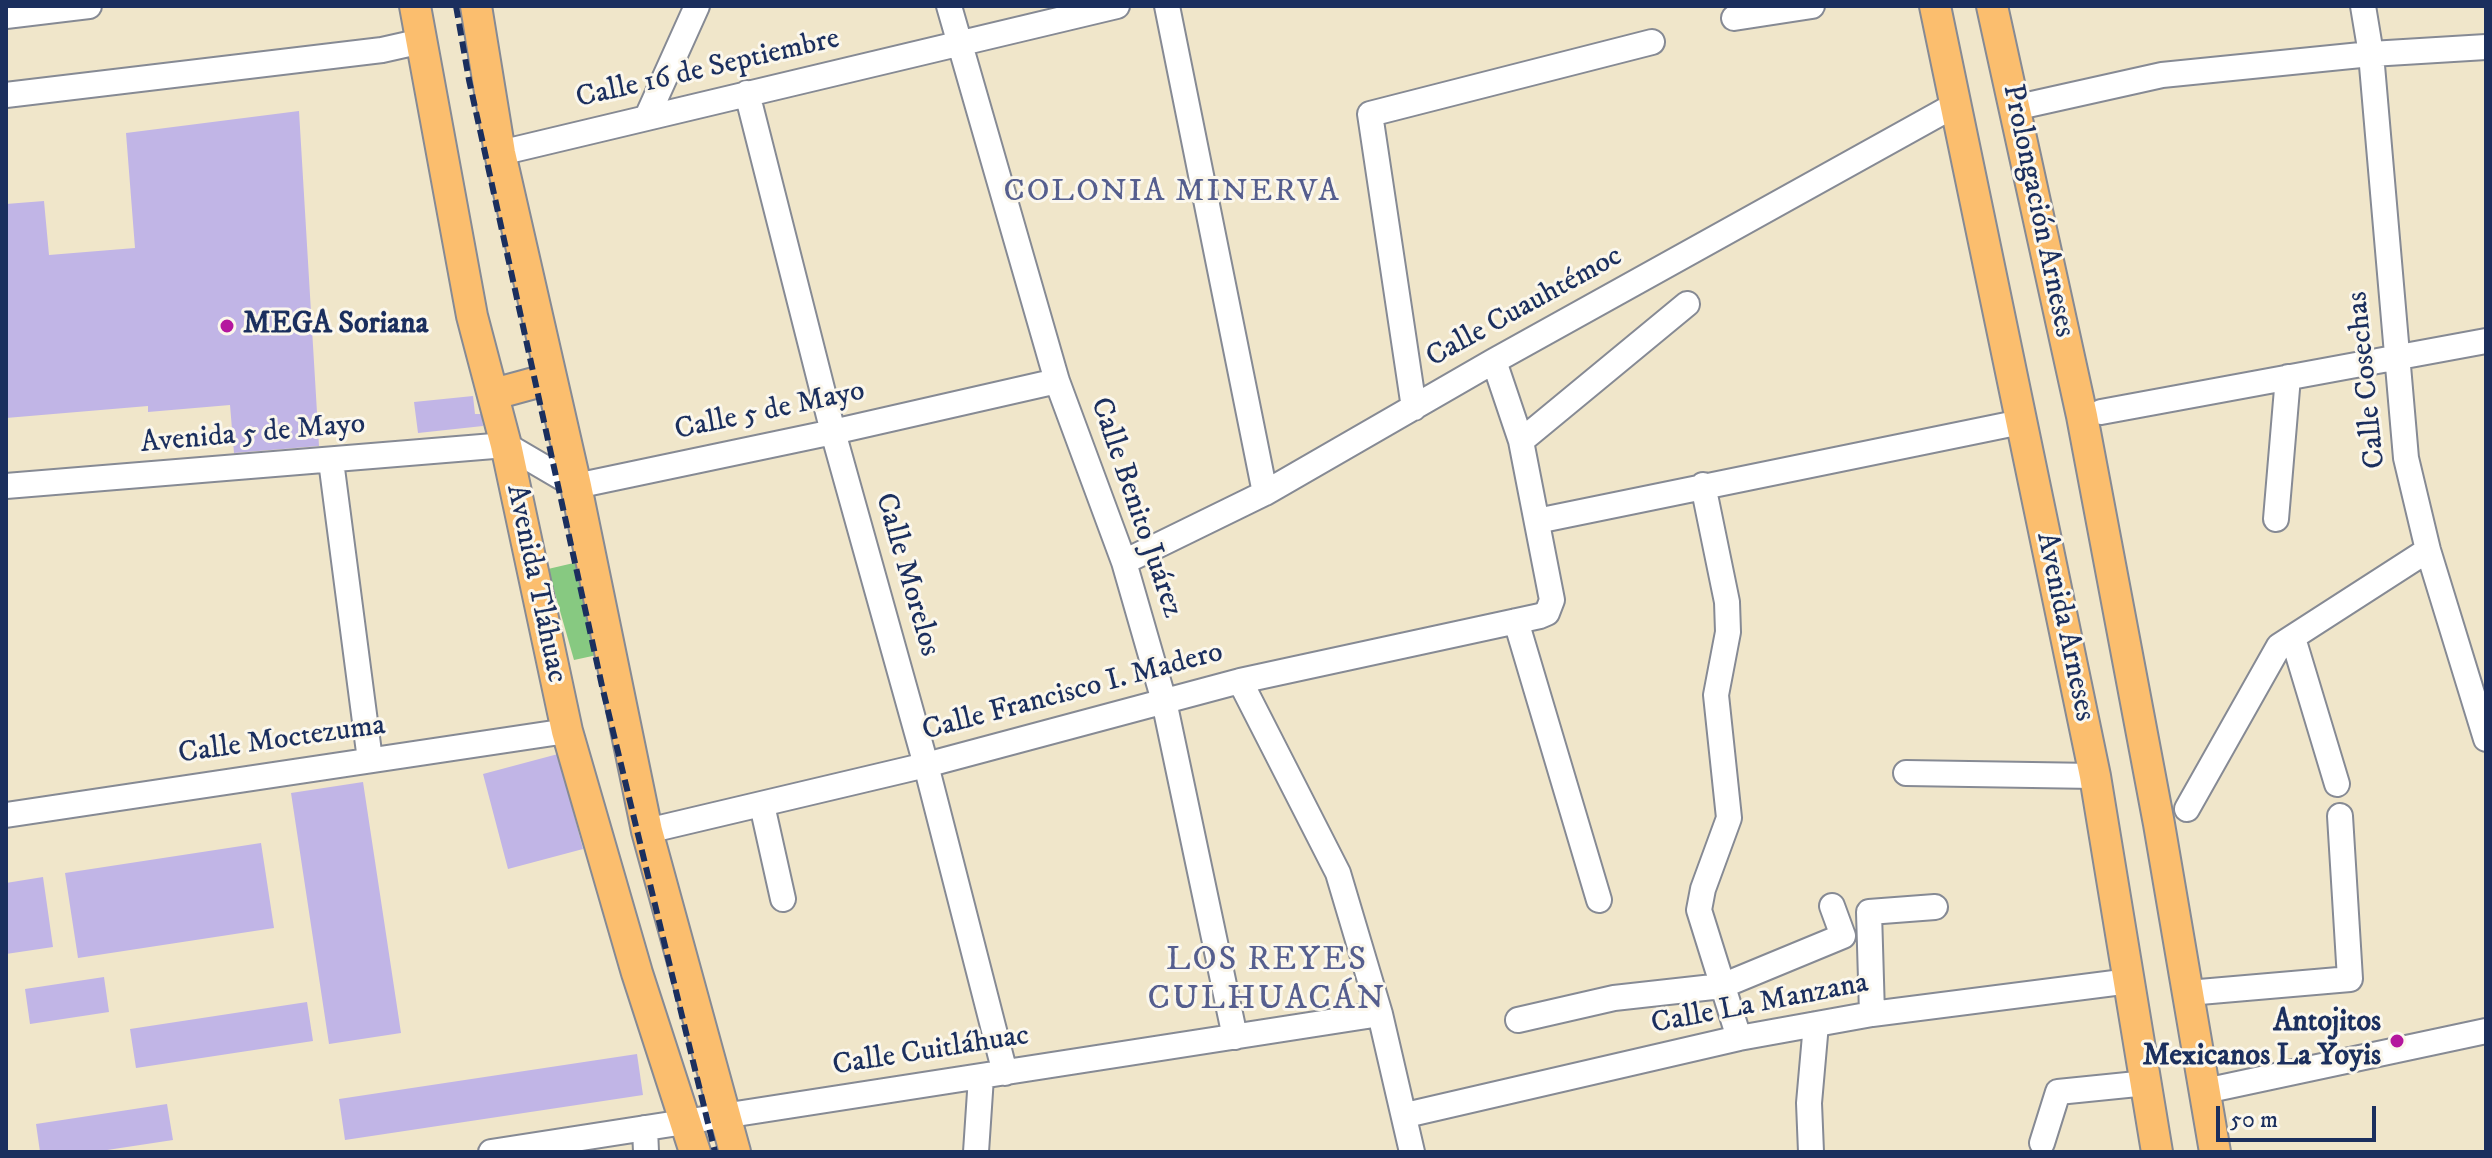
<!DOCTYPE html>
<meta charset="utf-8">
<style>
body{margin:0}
#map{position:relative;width:2492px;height:1158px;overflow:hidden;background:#f0e6ca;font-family:"IM FELL DW Pica",serif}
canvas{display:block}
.frame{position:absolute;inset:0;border:8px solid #1b2f5e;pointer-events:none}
.scale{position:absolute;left:2216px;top:1106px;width:160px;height:36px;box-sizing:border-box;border:4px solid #1b2f5e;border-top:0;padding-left:10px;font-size:24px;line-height:28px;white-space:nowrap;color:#1b2f5e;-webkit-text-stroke:6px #fbf7ec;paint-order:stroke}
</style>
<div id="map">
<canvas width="2492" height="1158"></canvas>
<div class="frame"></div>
<div class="scale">50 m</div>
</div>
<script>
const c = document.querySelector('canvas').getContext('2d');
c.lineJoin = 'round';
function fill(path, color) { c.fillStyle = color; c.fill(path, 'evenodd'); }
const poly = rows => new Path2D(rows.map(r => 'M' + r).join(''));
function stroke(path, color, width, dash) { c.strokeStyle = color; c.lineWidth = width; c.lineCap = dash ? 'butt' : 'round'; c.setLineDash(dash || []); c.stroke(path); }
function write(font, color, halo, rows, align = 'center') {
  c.font = font + ' "IM FELL DW Pica",serif'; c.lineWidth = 6; c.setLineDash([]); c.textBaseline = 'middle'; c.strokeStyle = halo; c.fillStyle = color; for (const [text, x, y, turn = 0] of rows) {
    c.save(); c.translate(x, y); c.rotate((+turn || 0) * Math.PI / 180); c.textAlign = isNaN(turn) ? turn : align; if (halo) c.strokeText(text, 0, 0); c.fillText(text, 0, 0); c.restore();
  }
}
fill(poly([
 [578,562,597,655,574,660,548,569]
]), '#87c981');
fill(poly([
 [299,111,319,446,234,453,230,405,148,412,148,406,6,418,6,204,44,201,49,255,135,248,126,133],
 [473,396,475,414,482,414,483,426,418,433,414,402],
 [558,754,583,849,508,869,483,774],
 [363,782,401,1033,329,1044,291,793],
 [261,843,274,928,78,958,65,873],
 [43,877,53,947,6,954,6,883],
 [104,977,109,1012,30,1024,25,989],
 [307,1002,313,1041,136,1068,130,1029],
 [637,1054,643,1095,345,1140,339,1099],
 [167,1104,173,1140,94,1152,40,1152,36,1124]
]), '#c1b5e6');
const minor = poly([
 [949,6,1057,381,1124,562,1164,701,1235,1037],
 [1167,6,1265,493],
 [2363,6,2371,54,2406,458,2428,550,2486,739],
 [6,16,89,6],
 [1734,18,1812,6],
 [747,93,833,432,926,765,1005,1073],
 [6,95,382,50,422,41],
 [2014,108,2162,75,2371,54,2486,47],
 [647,117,697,6],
 [500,153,1117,6],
 [1414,408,1370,114,1652,42],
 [2101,412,2486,341],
 [1521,441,1687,304],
 [331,461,370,760],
 [1703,485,1727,602,1728,632,1716,695,1729,818,1703,889,1699,910,1739,1038],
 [6,486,506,445,576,486,833,432,1057,381],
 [2276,519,2288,377],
 [1537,521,2021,422],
 [1124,562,1265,493,1494,361,1955,105],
 [1516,621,1599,900],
 [2293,638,2337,784],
 [1240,681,1338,873,1380,1014,1412,1152],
 [1906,773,2095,776],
 [762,805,783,899],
 [2187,809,2279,646,2428,550],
 [6,815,567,731],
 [647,831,926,765,1240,681,1540,616,1547,613,1552,600,1521,441,1494,361],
 [2188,993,2350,979,2340,816],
 [1872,1014,1869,912,1935,907],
 [1518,1020,1614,998,1722,986,1843,936,1832,906],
 [2205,1091,2486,1031],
 [1406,1115,1739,1038,1872,1014,2130,981],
 [645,1128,646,1152],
 [2042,1143,2058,1092,2147,1083],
 [491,1152,1380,1014],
 [976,1152,981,1077],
 [1811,1152,1809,1103,1816,1024]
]);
const major = poly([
 [415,6,472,316,506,445,567,731,637,973,695,1152],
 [476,6,500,153,576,486,647,831,735,1152],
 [1935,6,2095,776,2157,1152],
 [1992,6,2082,416,2159,824,2215,1152],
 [494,394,549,379]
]);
stroke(minor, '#868a94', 28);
stroke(major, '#868a94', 34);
stroke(minor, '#fff', 24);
stroke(major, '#fbbe6e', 30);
stroke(poly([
 [456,6,469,80,602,686,715,1152]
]), '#1b2f5e', 6, [12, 6]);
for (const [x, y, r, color] of [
 [227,326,8,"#b5179e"],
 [2397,1041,8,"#b5179e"]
]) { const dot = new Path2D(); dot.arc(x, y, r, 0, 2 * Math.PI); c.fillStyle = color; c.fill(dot); stroke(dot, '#fbf7ec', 3); }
write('30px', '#1b2f5e', '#fbf7ec', [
 ["Calle 16 de Septiembre",708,70,-13],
 ["Prolongación Arneses",2037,211,78],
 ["Calle Cuauhtémoc",1525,308,-29],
 ["Calle Cosechas",2368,380,-96],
 ["Calle 5 de Mayo",770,412,-12],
 ["Avenida 5 de Mayo",253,435,-5],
 ["Calle Benito Juárez",1135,508,71],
 ["Calle Morelos",906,575,74],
 ["Avenida Tláhuac",535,584,78],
 ["Avenida Arneses",2064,627,78],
 ["Calle Francisco I. Madero",1073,693,-15],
 ["Calle Moctezuma",282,741,-8],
 ["Calle La Manzana",1760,1005,-11],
 ["Calle Cuitláhuac",931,1052,-9]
]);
write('bold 30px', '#1b2f5e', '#fbf7ec', [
 ["MEGA Soriana",243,326],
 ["Antojitos",2381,1024,"right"],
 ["Mexicanos La Yoyis",2381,1058,"right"]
], 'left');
c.letterSpacing = '2px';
write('32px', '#555e8e', '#fbf7ec', [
 ["COLONIA MINERVA",1172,193]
]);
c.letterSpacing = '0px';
c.letterSpacing = '2px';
write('34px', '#555e8e', '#fbf7ec', [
 ["LOS REYES",1267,962],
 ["CULHUACÁN",1267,1001]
]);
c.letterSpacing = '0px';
</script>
